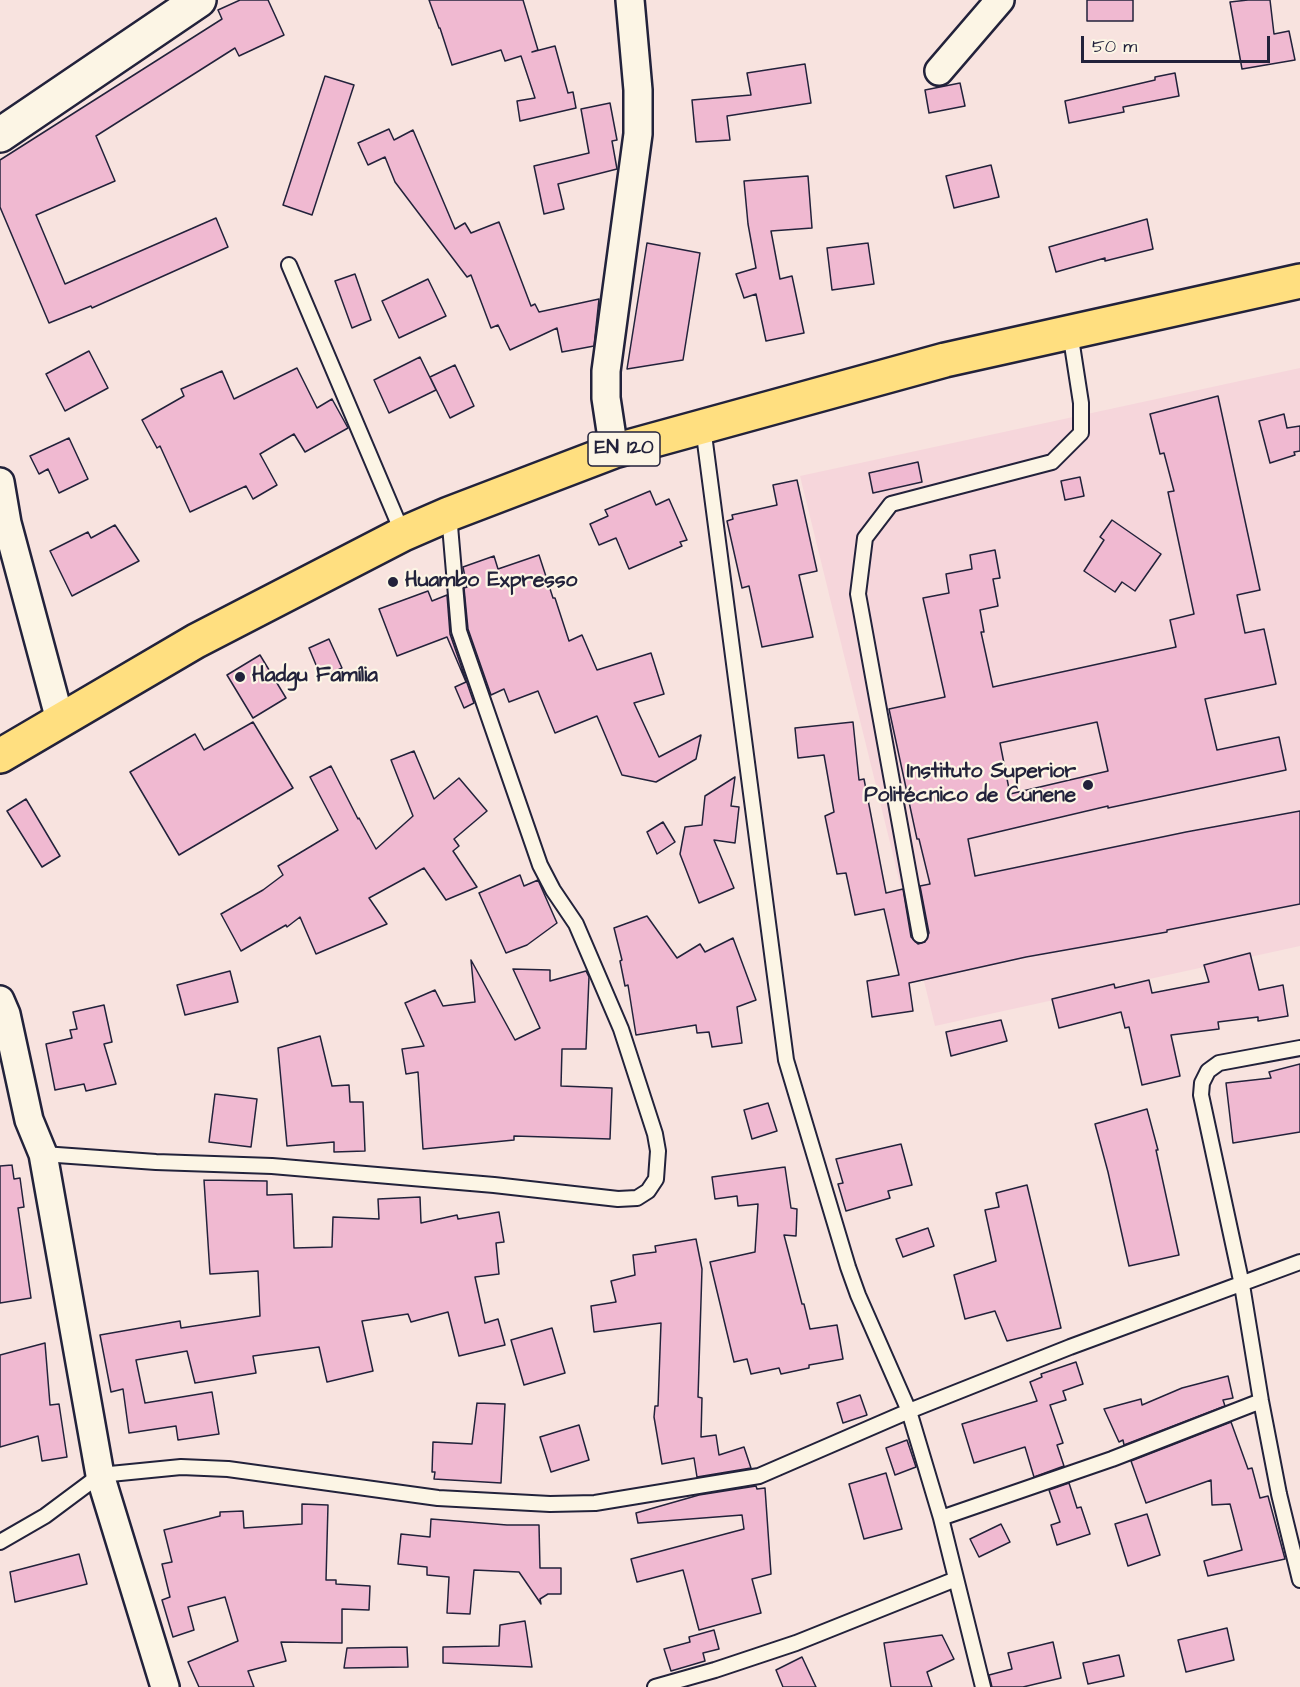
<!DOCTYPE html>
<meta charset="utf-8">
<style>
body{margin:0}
#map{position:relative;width:1300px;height:1687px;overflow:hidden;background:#f8e3df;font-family:"Architects Daughter",sans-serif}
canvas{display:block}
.scale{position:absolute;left:1081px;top:36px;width:189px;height:27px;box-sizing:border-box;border:3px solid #22223b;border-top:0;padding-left:8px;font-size:18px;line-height:21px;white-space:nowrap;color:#22223b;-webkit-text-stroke:4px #fcf5e5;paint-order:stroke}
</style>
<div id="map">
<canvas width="1300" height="1687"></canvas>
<div class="scale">50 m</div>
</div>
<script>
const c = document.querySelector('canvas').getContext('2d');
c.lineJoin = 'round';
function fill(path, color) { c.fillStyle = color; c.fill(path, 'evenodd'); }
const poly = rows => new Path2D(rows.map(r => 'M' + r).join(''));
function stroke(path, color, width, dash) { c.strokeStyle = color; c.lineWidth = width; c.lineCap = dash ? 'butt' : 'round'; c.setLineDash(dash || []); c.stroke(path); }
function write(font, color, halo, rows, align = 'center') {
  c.font = font + ' "Architects Daughter",sans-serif'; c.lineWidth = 4.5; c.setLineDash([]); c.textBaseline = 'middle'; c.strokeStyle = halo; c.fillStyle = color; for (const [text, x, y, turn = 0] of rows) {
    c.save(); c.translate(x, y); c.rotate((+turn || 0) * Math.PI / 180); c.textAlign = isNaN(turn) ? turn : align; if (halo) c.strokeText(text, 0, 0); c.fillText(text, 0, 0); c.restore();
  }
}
fill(poly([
 [1300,368,1300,946,935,1026,800,476]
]), '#f6d6db');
const building = poly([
 [240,0,268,0,284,35,239,56,235,48,96,136,115,181,36,215,65,284,216,218,228,247,92,308,91,306,49,323,0,207,0,160,222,19,218,10,240,0],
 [429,0,523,0,538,50,532,52,555,46,568,93,573,92,576,108,520,121,517,101,535,98,521,56,505,61,501,50,452,65,440,28,439,28,429,0],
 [1087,0,1133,0,1133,21,1087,21,1087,0],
 [1248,0,1270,0,1274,34,1289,31,1295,60,1242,69,1230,2,1248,0],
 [805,64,811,103,727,116,730,140,696,142,692,100,751,95,747,73,805,64],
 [1175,73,1179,96,1123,107,1124,112,1069,123,1065,101,1155,80,1155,77,1175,73],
 [325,76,354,85,312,215,283,205,325,76],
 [960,83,965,106,929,113,925,90,960,83],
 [610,103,617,140,612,141,617,169,558,184,564,209,544,214,534,166,589,153,581,109,610,103],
 [389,129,394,140,413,130,455,229,465,223,471,233,499,222,531,306,535,304,539,312,599,299,594,346,562,352,557,328,510,350,498,325,491,328,471,275,467,277,395,182,385,157,368,165,358,143,389,129],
 [991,165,999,197,954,208,946,176,991,165],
 [808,176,812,228,771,231,780,279,792,276,804,333,766,341,756,294,744,298,736,274,756,268,748,224,744,181,808,176],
 [1147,219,1153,249,1105,261,1105,258,1056,272,1049,247,1147,219],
 [647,243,700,253,683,360,627,369,647,243],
 [868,243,874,284,832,290,827,248,868,243],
 [355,274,371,320,352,328,335,281,355,274],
 [428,279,446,316,399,338,382,301,428,279],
 [89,351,108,388,65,411,46,374,89,351],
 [420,357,436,390,389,413,374,380,420,357],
 [455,365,474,406,450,418,430,377,455,365],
 [297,368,317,408,332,399,348,428,305,452,294,434,260,454,277,485,253,499,246,486,190,512,160,446,157,448,142,420,184,396,181,389,222,371,234,399,297,368],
 [1218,396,1260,590,1237,595,1245,633,1264,629,1276,684,1205,699,1217,750,1279,737,1286,770,1108,808,1108,806,968,839,975,876,1186,832,1300,811,1300,904,1167,930,1167,932,1026,957,909,983,913,1011,872,1017,867,981,899,975,884,909,855,915,846,873,837,874,833,855,825,816,834,812,824,755,798,758,795,728,853,722,859,780,864,779,886,893,903,889,911,937,918,944,925,942,929,933,920,886,930,884,919,839,917,839,889,709,945,697,923,598,949,593,946,574,972,569,970,555,995,550,1000,578,993,579,998,606,980,610,984,632,981,632,993,687,1176,647,1170,620,1194,614,1168,492,1174,491,1164,453,1160,454,1150,414,1218,396],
 [1097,722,1108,771,1010,794,1000,743,1097,722],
 [1284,414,1287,428,1300,426,1300,451,1294,452,1295,455,1270,463,1259,421,1284,414],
 [69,438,88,479,59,493,48,469,39,474,30,456,69,438],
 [918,462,922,482,873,493,869,473,918,462],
 [1080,477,1084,496,1065,500,1061,481,1080,477],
 [797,480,817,571,799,575,813,637,762,647,749,586,742,588,727,521,733,519,732,515,777,505,773,485,797,480],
 [650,491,656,505,669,499,687,540,680,542,682,546,629,569,616,538,599,545,590,524,608,516,605,510,650,491],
 [1112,520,1161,554,1135,591,1122,582,1115,592,1084,571,1104,540,1100,537,1112,520],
 [115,525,139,561,72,596,50,551,88,532,91,538,115,525],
 [539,555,553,598,555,598,569,641,582,635,597,670,651,653,664,694,634,703,659,757,701,735,696,759,656,782,622,775,597,716,555,733,538,691,509,702,504,689,491,695,468,629,464,588,467,587,463,567,494,556,498,569,539,555],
 [428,591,432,601,447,595,450,634,474,703,464,708,455,687,466,682,447,637,397,656,379,609,428,591],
 [329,639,342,668,321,677,309,648,329,639],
 [260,655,286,698,253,718,227,675,260,655],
 [253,722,293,788,179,855,130,772,195,734,204,750,253,722],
 [414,751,434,799,459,778,487,811,454,839,459,846,453,851,477,887,446,900,424,868,369,898,387,924,316,954,300,917,287,927,286,925,241,951,221,914,263,890,283,875,278,866,338,830,310,777,331,766,358,819,359,818,376,849,413,816,391,760,414,751],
 [735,777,731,806,739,807,735,843,714,840,734,888,699,903,680,854,685,827,702,825,705,796,735,777],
 [26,799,60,856,42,867,7,811,26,799],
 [663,822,675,842,657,854,647,832,663,822],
 [520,875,524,886,538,880,557,923,527,945,506,953,479,893,520,875],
 [647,916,677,958,700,944,705,952,733,938,756,1000,737,1007,742,1043,712,1047,709,1032,697,1033,696,1025,636,1035,628,985,625,986,620,961,622,960,614,928,647,916],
 [1250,953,1259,990,1283,985,1288,1016,1258,1021,1258,1017,1218,1022,1219,1029,1171,1035,1180,1076,1142,1085,1129,1027,1125,1028,1121,1012,1059,1028,1052,999,1114,984,1115,988,1149,980,1152,993,1209,982,1204,965,1250,953],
 [471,960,515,1040,540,1028,513,969,550,970,550,981,586,971,589,977,586,1049,562,1049,561,1086,612,1088,610,1139,514,1136,514,1140,423,1149,418,1072,406,1074,402,1049,424,1046,405,1003,435,990,443,1006,475,1002,471,960],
 [230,971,238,1002,185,1015,177,985,230,971],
 [104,1005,112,1042,104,1044,116,1084,86,1091,84,1084,55,1090,46,1044,72,1038,70,1030,77,1029,73,1012,104,1005],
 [1001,1020,1007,1041,951,1056,946,1032,1001,1020],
 [320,1036,332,1086,349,1085,350,1102,363,1102,365,1151,334,1152,334,1142,287,1146,278,1048,320,1036],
 [1300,1064,1300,1132,1233,1143,1226,1083,1271,1078,1269,1072,1300,1064],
 [215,1094,257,1099,251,1147,209,1142,215,1094],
 [768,1103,777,1131,752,1139,744,1110,768,1103],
 [1147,1109,1158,1150,1156,1150,1179,1255,1129,1266,1108,1172,1095,1124,1147,1109],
 [901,1144,912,1185,888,1191,890,1198,846,1211,838,1184,843,1183,836,1159,901,1144],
 [12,1165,14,1179,20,1178,24,1207,18,1208,31,1298,0,1303,0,1166,12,1165],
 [785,1167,791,1208,797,1209,796,1236,784,1235,802,1304,804,1304,810,1329,837,1325,843,1359,809,1365,809,1368,781,1374,779,1368,751,1374,747,1359,734,1362,710,1262,755,1252,758,1204,738,1206,737,1196,715,1199,712,1177,785,1167],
 [204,1180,267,1181,267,1195,292,1194,294,1248,332,1247,333,1217,379,1219,378,1199,420,1197,421,1223,457,1215,458,1219,499,1212,504,1242,496,1243,499,1274,475,1277,485,1323,498,1319,505,1345,459,1356,448,1312,411,1322,408,1314,362,1321,373,1371,327,1382,319,1347,253,1356,256,1373,195,1383,187,1351,136,1360,145,1403,212,1392,219,1434,178,1440,176,1426,129,1433,123,1389,111,1392,100,1335,180,1321,181,1328,260,1316,258,1271,210,1274,204,1180],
 [1027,1185,1061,1328,1007,1341,995,1311,965,1319,954,1275,996,1261,985,1210,999,1207,996,1193,1027,1185],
 [928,1228,934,1246,903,1257,896,1239,928,1228],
 [696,1239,702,1269,698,1397,702,1398,701,1437,716,1435,719,1455,744,1447,751,1468,697,1477,694,1458,662,1464,654,1417,655,1406,658,1406,661,1323,594,1332,591,1306,616,1302,611,1281,635,1275,633,1255,656,1252,655,1246,696,1239],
 [552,1328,565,1373,524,1385,511,1340,552,1328],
 [45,1343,50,1405,59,1404,67,1457,42,1461,38,1436,0,1447,0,1355,45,1343],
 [1076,1362,1083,1384,1063,1391,1066,1400,1050,1405,1063,1443,1057,1445,1064,1466,1034,1477,1025,1447,974,1463,962,1424,1037,1401,1030,1382,1042,1377,1041,1374,1076,1362],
 [1228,1376,1233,1398,1223,1400,1225,1406,1124,1445,1123,1440,1119,1442,1104,1409,1141,1399,1142,1405,1182,1388,1228,1376],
 [860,1395,867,1415,843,1423,837,1403,860,1395],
 [477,1403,505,1404,501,1483,434,1479,435,1472,432,1472,433,1442,472,1444,477,1403],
 [1231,1422,1248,1469,1252,1468,1260,1498,1268,1496,1285,1559,1208,1576,1204,1561,1242,1550,1230,1504,1212,1505,1211,1480,1146,1503,1131,1461,1231,1422],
 [579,1425,589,1460,551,1472,540,1437,579,1425],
 [907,1440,916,1467,895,1475,886,1448,907,1440],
 [886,1473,902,1529,864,1539,849,1484,886,1473],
 [1069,1483,1077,1508,1081,1507,1090,1534,1057,1545,1051,1525,1060,1522,1049,1490,1069,1483],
 [756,1486,757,1489,765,1488,771,1574,752,1579,761,1613,699,1630,683,1570,637,1582,631,1559,744,1529,742,1515,638,1523,636,1513,699,1495,756,1486],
 [302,1504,328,1505,326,1580,336,1580,336,1584,370,1586,369,1610,342,1609,342,1643,281,1642,286,1661,248,1671,254,1687,199,1687,188,1662,238,1641,225,1597,188,1607,194,1630,173,1637,162,1600,170,1597,162,1564,172,1562,164,1530,220,1516,220,1512,243,1511,244,1528,302,1524,302,1504],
 [1147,1514,1160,1555,1128,1566,1115,1524,1147,1514],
 [431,1519,507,1525,539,1525,540,1568,561,1568,561,1594,548,1594,540,1599,541,1604,519,1572,474,1570,470,1614,447,1613,449,1577,427,1575,427,1567,398,1564,401,1534,430,1537,431,1519],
 [1001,1524,1010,1542,979,1557,970,1539,1001,1524],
 [79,1554,87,1584,15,1602,10,1572,79,1554],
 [525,1621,532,1667,443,1663,443,1647,499,1646,500,1625,525,1621],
 [1227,1628,1234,1660,1186,1672,1178,1640,1227,1628],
 [714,1630,719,1649,703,1653,705,1661,671,1671,664,1649,690,1642,689,1637,714,1630],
 [942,1635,954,1659,927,1672,932,1687,891,1687,884,1643,942,1635],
 [1053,1642,1061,1678,1023,1687,992,1687,989,1675,1012,1669,1008,1653,1053,1642],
 [407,1647,408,1667,344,1668,347,1648,407,1647],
 [1119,1655,1124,1676,1088,1684,1083,1663,1119,1655],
 [802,1657,816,1687,783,1687,776,1670,802,1657]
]);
fill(building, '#f0b9d1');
stroke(building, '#22223b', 1.5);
const lane = poly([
 [289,265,403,534],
 [703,427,786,1060,848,1267,858,1295,909,1411,941,1518,983,1687],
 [920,935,858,594,865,538,891,504,1052,462,1081,433,1081,403,1070,332],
 [1300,1048,1219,1063,1208,1071,1202,1083,1201,1095,1242,1285,1261,1401,1279,1494,1300,1580],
 [43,1154,156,1162,272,1166,494,1185,618,1199,637,1198,648,1191,656,1179,658,1151,655,1134,621,1029,576,924,553,890,540,865,459,631,449,514],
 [941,1518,1112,1459,1261,1401],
 [0,1542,45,1516,100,1475,181,1467,228,1469,438,1498,550,1504,595,1503,759,1476,909,1411,1070,1347,1300,1262],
 [655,1687,715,1670,796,1643,956,1579]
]);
const street = poly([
 [939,71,1000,0],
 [614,451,606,398,606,371,638,134,638,90,630,0],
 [0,482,7,523,60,720],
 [0,1000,6,1014,29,1120,43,1154,100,1475,165,1687]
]);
const secondary = poly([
 [0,135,199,0]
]);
const primary = poly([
 [0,756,196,641,403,534,449,514,614,451,945,360,1300,281]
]);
stroke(lane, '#22223b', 18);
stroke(street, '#22223b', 32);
stroke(secondary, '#22223b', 38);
stroke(primary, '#22223b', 38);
stroke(lane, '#fcf5e5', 14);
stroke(street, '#fcf5e5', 27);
stroke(secondary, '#fcf5e5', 33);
stroke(primary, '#ffdf80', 33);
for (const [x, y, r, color] of [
 [393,582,6,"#22223b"],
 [240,677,6,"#22223b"],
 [1088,785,6,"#22223b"]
]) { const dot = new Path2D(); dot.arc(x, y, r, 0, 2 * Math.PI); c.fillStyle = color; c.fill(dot); stroke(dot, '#fcf5e5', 2); }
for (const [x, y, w] of [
 [624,449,72]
]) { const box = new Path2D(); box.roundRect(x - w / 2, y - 17, w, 34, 4.5); c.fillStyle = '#fcf5e5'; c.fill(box); stroke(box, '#22223b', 1.5); }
write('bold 20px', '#22223b', null, [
 ["EN 120",624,449]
]);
write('bold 21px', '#22223b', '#fcf5e5', [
 ["Huambo Expresso",405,582],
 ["Hadgu Família",252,677],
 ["Instituto Superior",1076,773,"right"],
 ["Politécnico de Cunene",1076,797,"right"]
], 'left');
</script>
